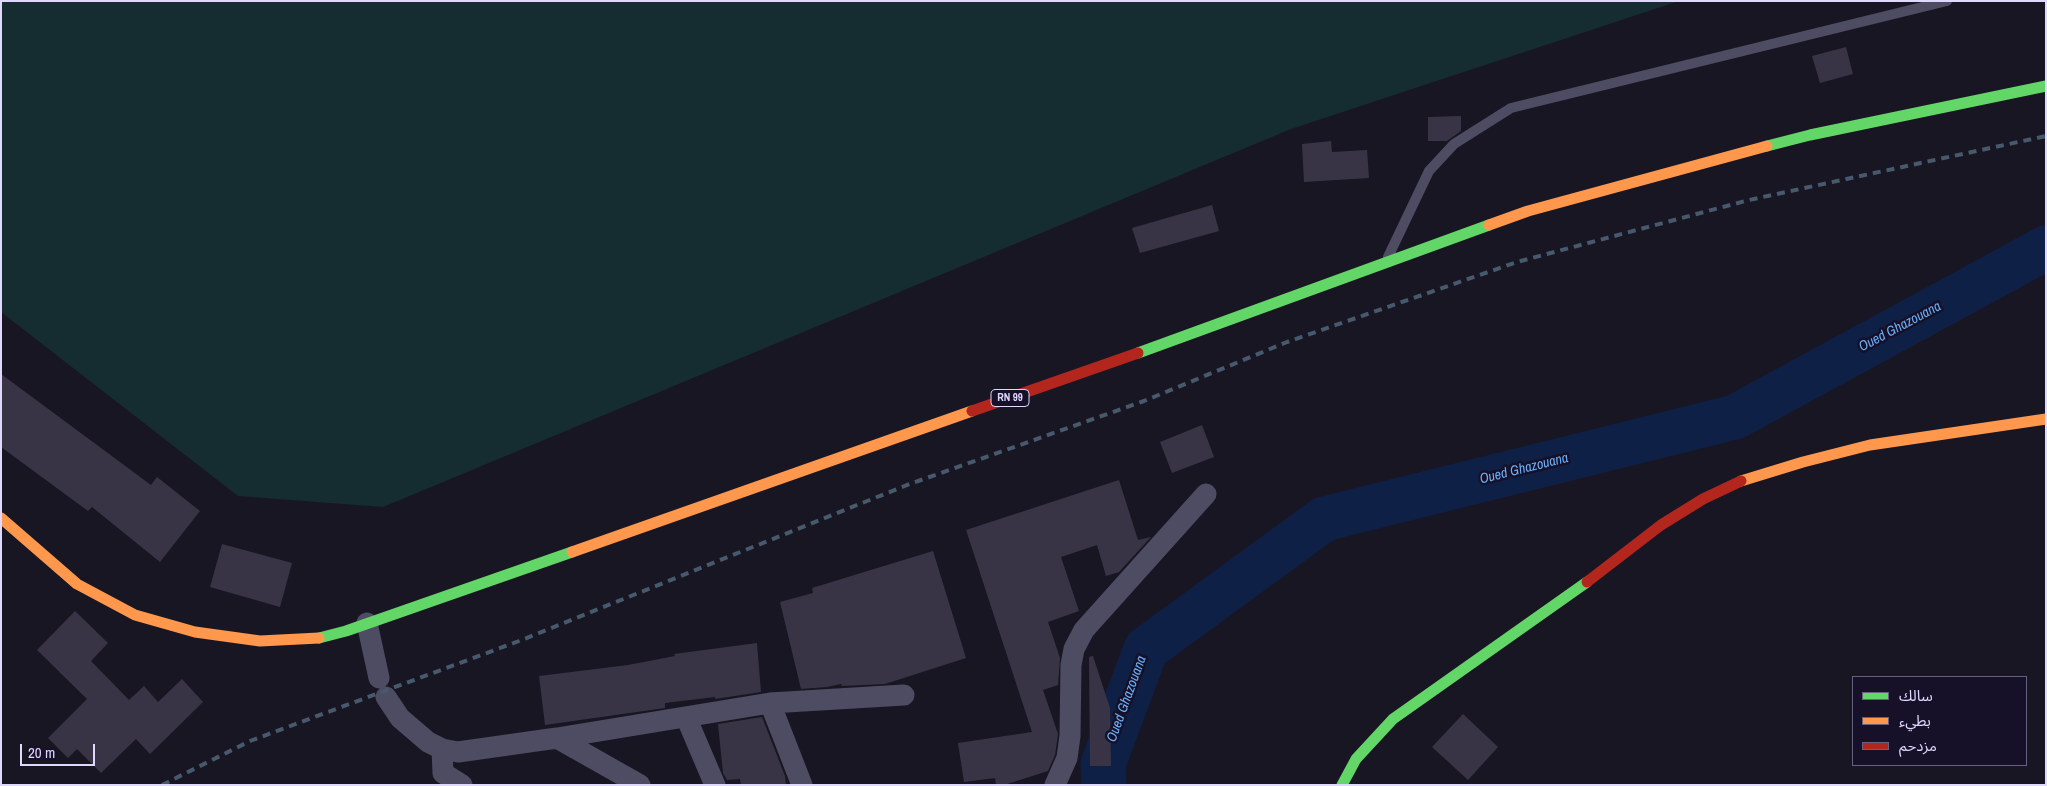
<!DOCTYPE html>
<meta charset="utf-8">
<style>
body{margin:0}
#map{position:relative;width:2047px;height:786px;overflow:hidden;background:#191623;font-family:"Archivo Narrow","Noto Sans Arabic",sans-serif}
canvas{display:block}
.frame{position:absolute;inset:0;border:2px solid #dfd9fe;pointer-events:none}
.legend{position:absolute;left:1852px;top:676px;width:175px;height:90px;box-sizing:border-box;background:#161128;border:1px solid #66617e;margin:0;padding:6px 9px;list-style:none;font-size:15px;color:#dfd9fe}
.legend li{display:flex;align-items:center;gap:10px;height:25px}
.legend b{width:25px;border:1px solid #66617e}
.scale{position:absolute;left:20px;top:744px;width:75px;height:22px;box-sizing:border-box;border:2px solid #dfd9fe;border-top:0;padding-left:6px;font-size:15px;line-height:18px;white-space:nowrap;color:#dfd9fe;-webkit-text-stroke:4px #161128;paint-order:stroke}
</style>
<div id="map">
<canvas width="2047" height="786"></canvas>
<div class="frame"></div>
<ul class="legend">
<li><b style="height:6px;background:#63d668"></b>سالك</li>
<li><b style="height:6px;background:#ff974d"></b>بطيء</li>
<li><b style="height:6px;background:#b3261e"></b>مزدحم</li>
</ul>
<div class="scale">20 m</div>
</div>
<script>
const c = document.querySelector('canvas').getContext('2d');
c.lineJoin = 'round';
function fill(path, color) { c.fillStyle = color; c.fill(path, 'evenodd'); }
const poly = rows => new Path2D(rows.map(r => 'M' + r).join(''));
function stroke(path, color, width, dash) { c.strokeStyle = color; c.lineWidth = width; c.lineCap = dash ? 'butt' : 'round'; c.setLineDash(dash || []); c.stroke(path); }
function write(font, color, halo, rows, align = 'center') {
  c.font = font + ' "Archivo Narrow",sans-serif'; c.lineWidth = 5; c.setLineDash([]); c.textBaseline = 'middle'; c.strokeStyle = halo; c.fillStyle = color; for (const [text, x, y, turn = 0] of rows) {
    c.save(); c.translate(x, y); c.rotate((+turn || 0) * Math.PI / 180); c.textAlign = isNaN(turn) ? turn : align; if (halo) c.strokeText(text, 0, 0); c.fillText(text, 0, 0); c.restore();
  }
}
fill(poly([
 [1,1,1679,1,1291,129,383,507,238,496,1,312]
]), '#152d30');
stroke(poly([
 [1104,785,1103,764,1146,649,1324,519,1735,417,2046,248]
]), '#0f2046', 45);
fill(poly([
 [1846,47,1853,74,1820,83,1812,56],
 [1461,116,1461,131,1447,141,1428,141,1428,117],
 [1331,141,1332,152,1367,150,1369,178,1304,182,1302,144],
 [1212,205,1219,231,1140,253,1132,228],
 [1,374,151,485,157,477,200,511,160,562,92,507,88,511,1,447],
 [1202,425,1214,457,1172,473,1160,442],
 [1119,480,1138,540,1151,537,1119,572,1106,576,1097,545,1061,557,1079,611,1048,622,1060,658,1058,685,1043,690,1058,734,1055,755,1048,771,1004,785,996,785,995,778,964,782,958,743,1032,732,966,530],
 [222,544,292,563,280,607,210,587],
 [933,551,966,658,885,684,842,686,841,684,827,687,801,689,780,602,813,593,812,588],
 [75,611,108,643,91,661,129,700,144,686,158,702,182,679,203,702,150,754,136,739,101,773,77,749,68,758,48,738,87,699,37,650],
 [757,643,761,692,715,699,715,697,665,703,665,708,545,725,539,676,628,665,675,656,674,654],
 [1093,656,1110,708,1111,766,1090,766,1089,657],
 [1463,714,1498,747,1468,780,1432,747],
 [762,717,785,776,786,785,741,785,740,779,727,780,723,773,718,724]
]), '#383445');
stroke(poly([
 [1388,257,1429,171,1454,144,1511,108,1947,1]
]), '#4e4c63', 10);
stroke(poly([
 [367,623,379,678],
 [386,697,400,718,428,742,442,749,458,752,557,738,770,703,904,695],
 [770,703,802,785],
 [686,717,715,785],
 [557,738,640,785],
 [442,749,443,773,462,785],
 [1055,785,1067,758,1070,736,1071,665,1074,649,1084,630,1206,494]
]), '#4e4c63', 21);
stroke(poly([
 [1767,146,1810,135,2046,86],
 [1138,353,1489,225],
 [319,638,346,631,572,552],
 [1342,785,1356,759,1393,719,1587,582]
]), '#63d668', 11);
stroke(poly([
 [1489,225,1528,211,1767,146],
 [1741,481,1803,462,1870,445,2046,419],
 [1,518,77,584,135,615,195,632,260,641,319,638],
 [572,552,972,411]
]), '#ff974d', 11);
stroke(poly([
 [972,411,1138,353],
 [1587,582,1661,525,1703,499,1741,481]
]), '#b3261e', 11);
stroke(poly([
 [162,785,250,741,519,641,907,485,1144,401,1287,342,1517,262,1749,200,2046,136]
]), '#47596c', 4, [8, 6]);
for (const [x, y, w] of [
 [1010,398,38]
]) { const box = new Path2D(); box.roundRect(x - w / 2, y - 8.5, w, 17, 4); c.fillStyle = '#161128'; c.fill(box); stroke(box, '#dfd9fe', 1); }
write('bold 11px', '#dfd9fe', null, [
 ["RN 99",1010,398]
]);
write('italic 14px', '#6ab0fb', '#161128', [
 ["Oued Ghazouana",1900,327,-28],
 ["Oued Ghazouana",1524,469,-14],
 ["Oued Ghazouana",1127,699,-70]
]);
</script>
